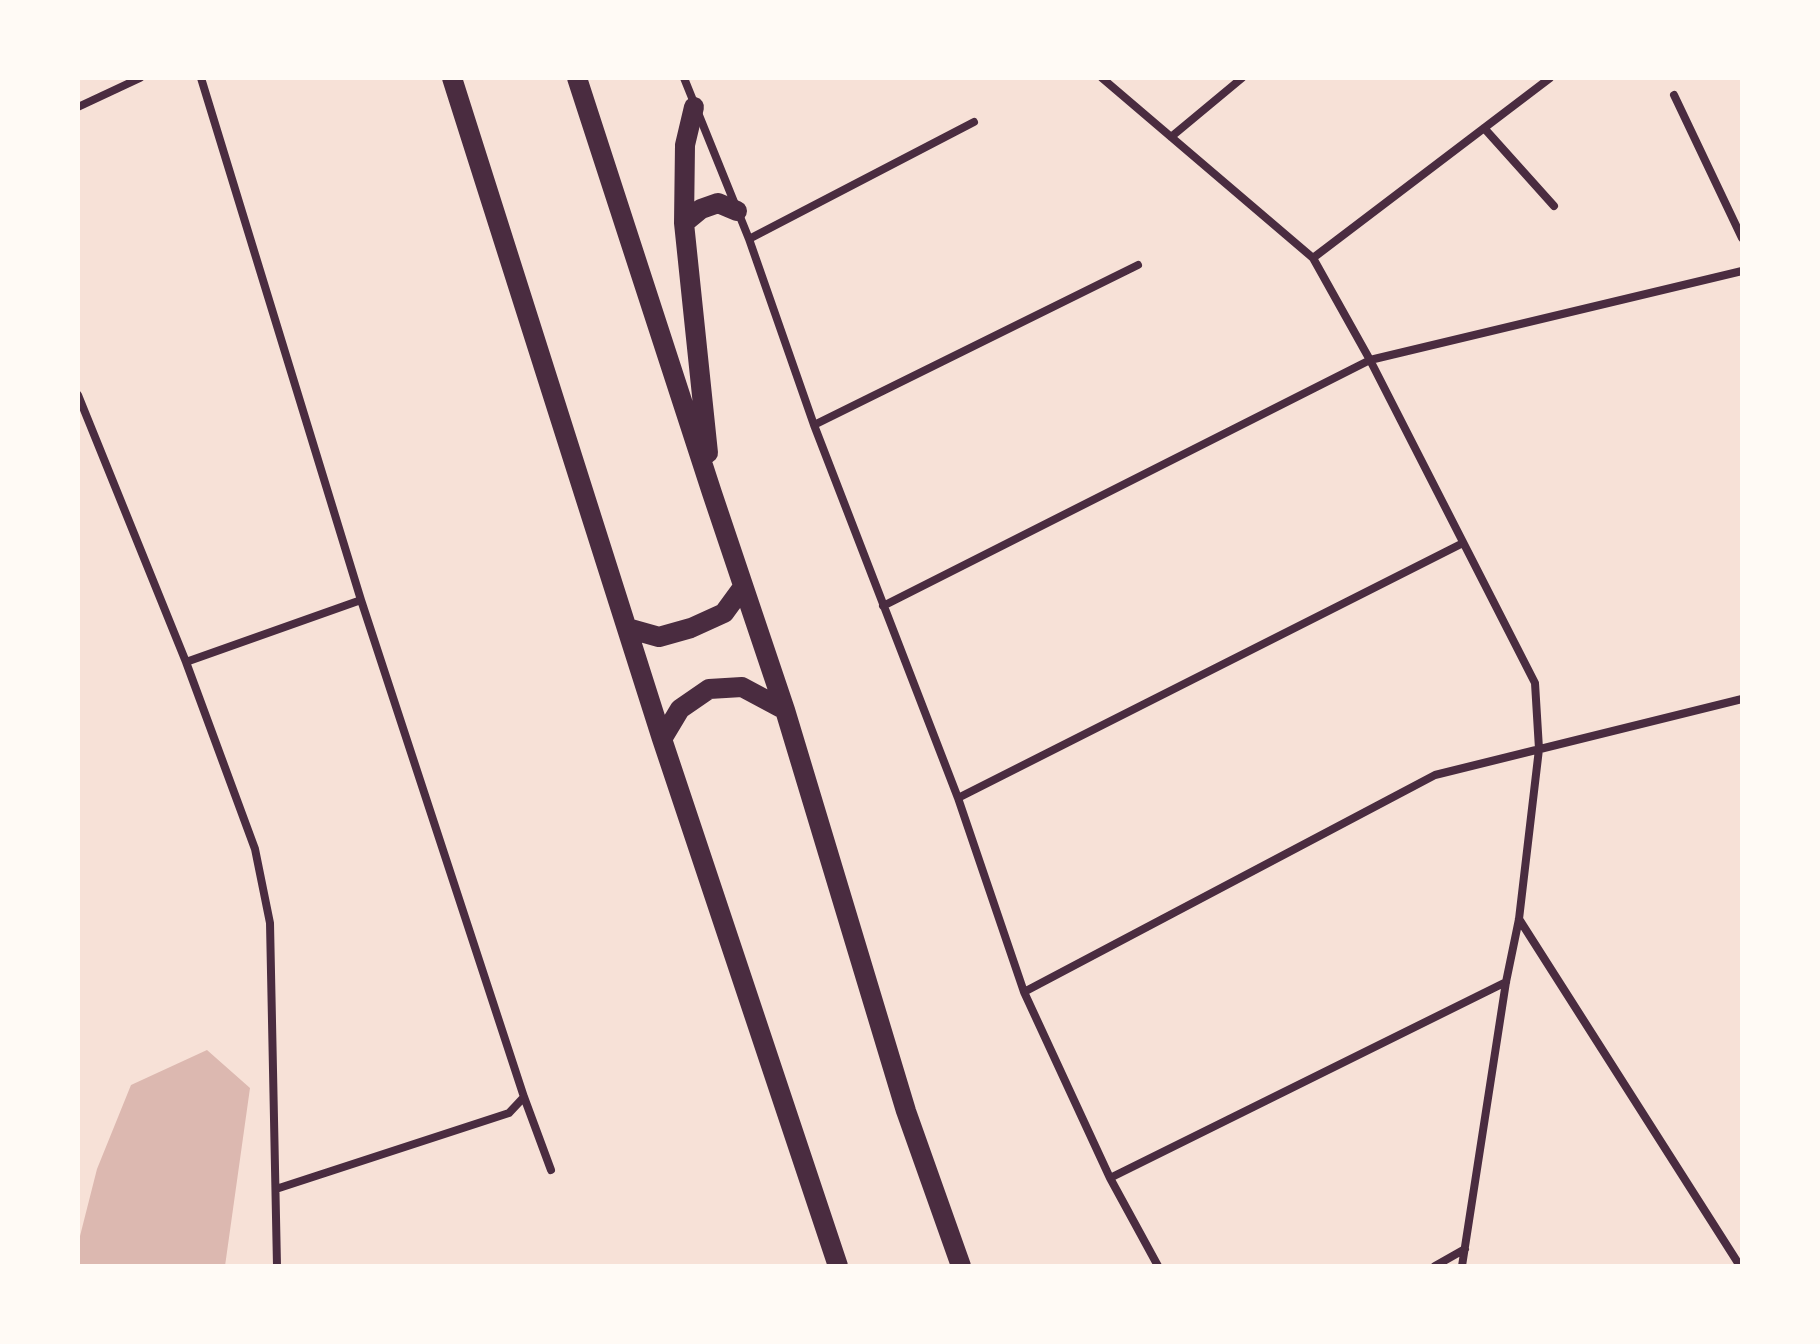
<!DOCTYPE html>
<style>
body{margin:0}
#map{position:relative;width:1820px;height:1344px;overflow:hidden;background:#f7e1d7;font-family:Signika,sans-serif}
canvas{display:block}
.frame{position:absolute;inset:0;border:80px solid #fffaf5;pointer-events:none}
</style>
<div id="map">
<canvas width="1820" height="1344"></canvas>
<div class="frame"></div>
</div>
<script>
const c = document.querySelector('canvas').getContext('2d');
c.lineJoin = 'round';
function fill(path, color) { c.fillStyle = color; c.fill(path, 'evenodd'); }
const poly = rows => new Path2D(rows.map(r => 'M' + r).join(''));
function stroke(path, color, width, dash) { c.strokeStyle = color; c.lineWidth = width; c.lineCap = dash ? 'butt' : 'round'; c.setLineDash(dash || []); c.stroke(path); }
fill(poly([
 [207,1050,250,1088,225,1266,78,1266,78,1237,80,1236,97,1169,131,1085]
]), '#dcb8b0');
stroke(poly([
 [201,78,361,600,524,1097,551,1170],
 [684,78,749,239,814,425,958,798,1024,992,1110,1178,1158,1266],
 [1102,78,1313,258,1370,360,1535,683,1539,749,1519,919,1506,982,1462,1266],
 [1674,95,1742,238],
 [78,107,140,78],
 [1484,128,1554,206],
 [1171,137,1242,78],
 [749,239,974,122],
 [1313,258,1550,78],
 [78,395,186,662,255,849,270,923,277,1266],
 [814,425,1138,265],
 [883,606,1370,360,1742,271],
 [186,662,361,600],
 [958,798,1463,543],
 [1519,919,1740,1266],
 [1024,992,1435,775,1742,699],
 [1110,1178,1506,982],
 [276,1189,509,1113,524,1097],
 [1435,1266,1465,1249]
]), '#4a2c40', 8);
stroke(poly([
 [452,78,662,739,838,1266],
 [577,78,712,493,785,710,906,1111,961,1266],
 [694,107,685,145,684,223,708,453],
 [684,223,701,209,718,203,737,211],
 [627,628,659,637,691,628,724,613,743,587],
 [662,739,680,709,709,689,742,687,785,710]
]), '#4a2c40', 20);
</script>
